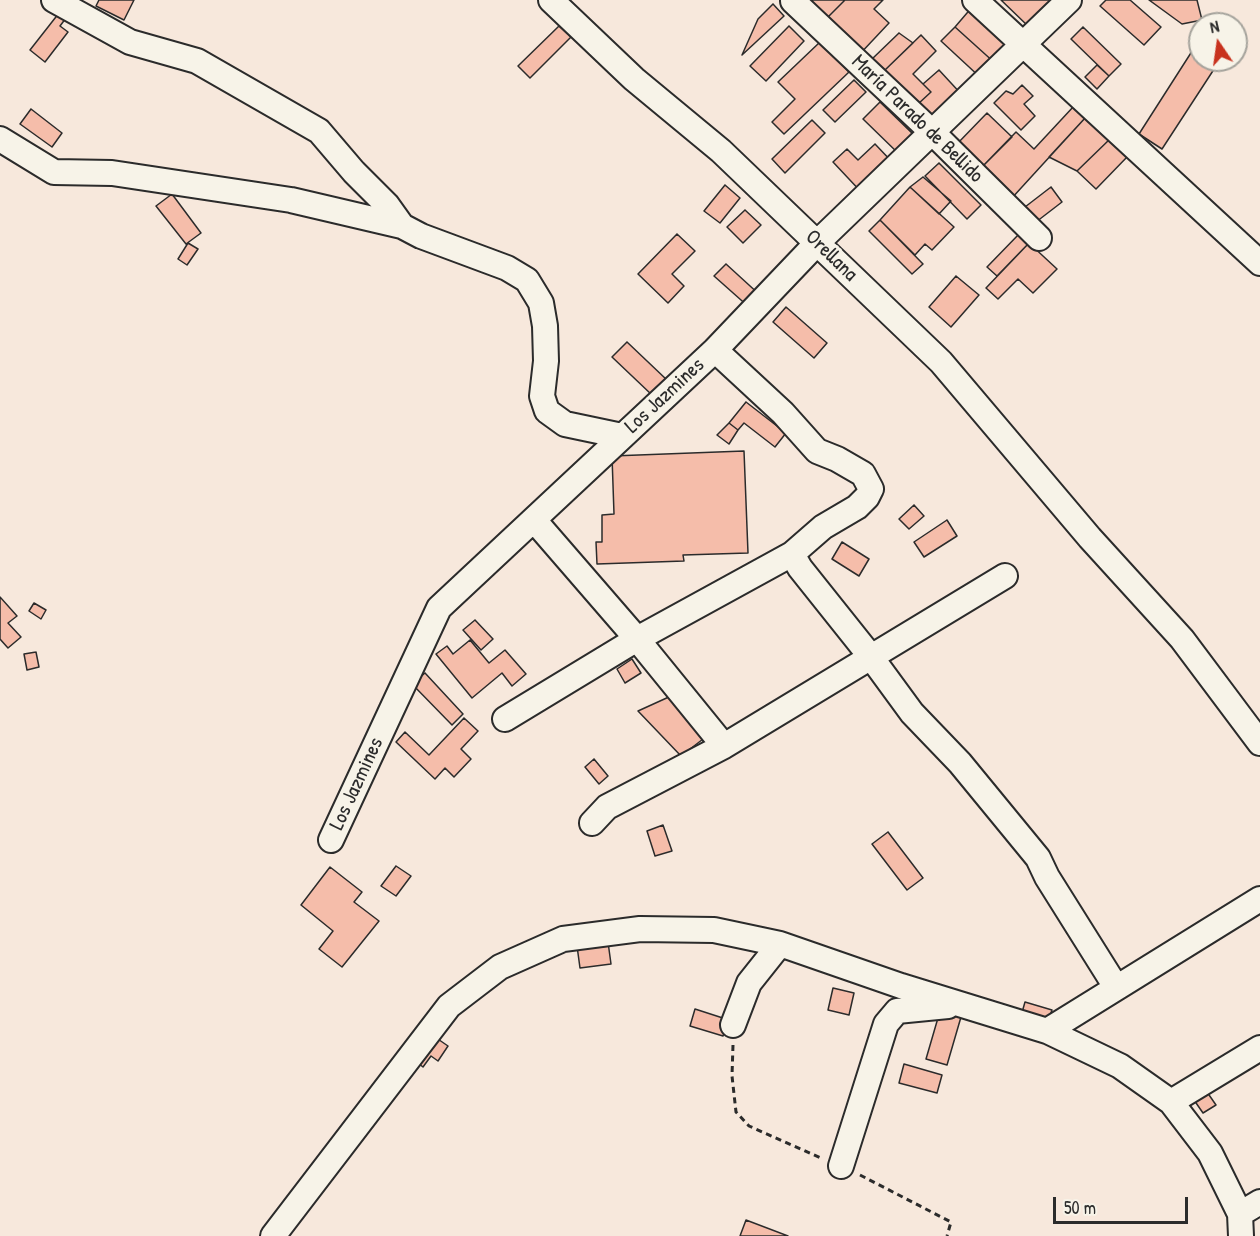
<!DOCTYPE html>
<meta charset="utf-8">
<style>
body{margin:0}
#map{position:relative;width:1260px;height:1236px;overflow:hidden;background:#f7e8dc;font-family:"Patrick Hand",sans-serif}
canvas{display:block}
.north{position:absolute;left:1188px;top:12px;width:60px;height:60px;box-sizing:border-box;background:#f7f3e8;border:2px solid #a5a39c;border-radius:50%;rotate:347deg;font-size:16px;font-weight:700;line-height:24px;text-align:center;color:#2b2b2b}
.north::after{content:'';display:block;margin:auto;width:21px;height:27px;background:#c8321e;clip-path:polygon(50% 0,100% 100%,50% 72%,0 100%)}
.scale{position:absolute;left:1053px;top:1197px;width:135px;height:27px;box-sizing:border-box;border:3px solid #2b2b2b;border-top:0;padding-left:8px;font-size:18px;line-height:21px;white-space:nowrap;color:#2b2b2b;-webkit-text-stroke:4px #f7f3e8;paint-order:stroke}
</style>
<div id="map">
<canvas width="1260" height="1236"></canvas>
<div class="north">N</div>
<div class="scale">50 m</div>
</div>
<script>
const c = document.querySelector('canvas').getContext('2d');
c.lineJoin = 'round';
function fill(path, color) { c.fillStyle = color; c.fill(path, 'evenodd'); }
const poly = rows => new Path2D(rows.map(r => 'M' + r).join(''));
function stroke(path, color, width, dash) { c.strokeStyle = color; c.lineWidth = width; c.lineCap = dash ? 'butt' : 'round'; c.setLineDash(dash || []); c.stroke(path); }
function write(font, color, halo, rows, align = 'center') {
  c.font = font + ' "Patrick Hand",sans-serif'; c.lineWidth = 6; c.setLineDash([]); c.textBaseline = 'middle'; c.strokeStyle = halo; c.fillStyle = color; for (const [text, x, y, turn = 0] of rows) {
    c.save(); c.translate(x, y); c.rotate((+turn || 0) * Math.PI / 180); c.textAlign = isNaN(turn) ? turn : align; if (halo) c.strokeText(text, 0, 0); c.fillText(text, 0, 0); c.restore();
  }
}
const building = poly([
 [99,0,134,0,124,20,96,6,99,0],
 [813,0,845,0,824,21,808,5,813,0],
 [845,0,883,0,874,9,889,23,858,56,824,21,845,0],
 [1001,0,1052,0,1029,27,1001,0],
 [1106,0,1130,0,1161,27,1144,45,1100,6,1106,0],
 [1149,0,1197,0,1202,20,1182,24,1149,0],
 [773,4,784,16,742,55,758,19,773,4],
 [973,6,1013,46,996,64,955,27,973,6],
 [59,13,66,18,60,26,68,32,45,62,30,50,59,13],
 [559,26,571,37,530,78,518,66,559,26],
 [789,26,804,41,766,81,750,66,789,26],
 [955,27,996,64,982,79,941,41,955,27],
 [1083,27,1121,64,1109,76,1071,39,1083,27],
 [899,33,913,43,885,70,872,59,899,33],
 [921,35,936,51,913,74,931,92,918,104,885,70,921,35],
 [820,42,849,72,784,134,772,122,795,99,778,82,820,42],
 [1196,45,1200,47,1200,60,1220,60,1162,149,1139,134,1196,45],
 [1097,65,1109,76,1097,89,1085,77,1097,65],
 [939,70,963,96,935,121,918,104,931,92,923,84,939,70],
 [854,80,866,92,835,122,823,110,854,80],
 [1022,85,1033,96,1024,104,1035,116,1021,130,994,103,1006,91,1013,94,1022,85],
 [880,102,917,138,900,155,863,119,880,102],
 [1074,106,1086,117,1011,199,980,169,1016,132,1034,149,1074,106],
 [31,109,62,133,52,147,20,124,31,109],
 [987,113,1012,137,980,169,956,145,987,113],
 [1086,117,1111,138,1077,171,1049,157,1086,117],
 [812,120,825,133,785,173,772,159,812,120],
 [1111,138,1128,156,1096,189,1077,171,1111,138],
 [875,144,895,165,864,195,833,162,847,149,858,160,875,144],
 [939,163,981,205,967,219,925,176,939,163],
 [923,177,951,201,939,214,910,187,923,177],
 [725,185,740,198,720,223,704,211,725,185],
 [910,187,954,227,932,250,925,244,915,255,880,220,910,187],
 [1051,187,1062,202,1036,222,1025,207,1051,187],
 [172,194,201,233,186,244,156,206,172,194],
 [745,210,761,225,743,243,727,227,745,210],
 [880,220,923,264,912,274,869,231,880,220],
 [1020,233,1029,243,997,276,987,267,1020,233],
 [677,234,695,251,672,274,684,286,668,303,638,274,677,234],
 [188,243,198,249,187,265,178,259,188,243],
 [1029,243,1057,269,1033,293,1018,279,998,299,986,288,1029,243],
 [726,264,761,296,750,308,714,276,726,264],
 [956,276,979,295,951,327,929,307,956,276],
 [786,307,827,343,814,358,773,322,786,307],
 [627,342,667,380,652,395,612,357,627,342],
 [746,402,786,433,775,447,744,423,738,430,729,423,746,402],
 [729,423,738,430,729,444,717,435,729,423],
 [744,451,748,553,683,555,684,561,597,564,596,542,602,542,602,515,614,514,612,456,744,451],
 [914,505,924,516,909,529,899,519,914,505],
 [947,520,957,536,924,557,914,542,947,520],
 [842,542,869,559,859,576,832,559,842,542],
 [0,597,17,616,8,623,21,637,8,648,0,639,0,597],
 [34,603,46,610,41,619,29,611,34,603],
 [475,620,493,639,481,650,463,630,475,620],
 [470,640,489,663,505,650,526,674,512,686,502,673,472,698,436,654,447,646,453,654,470,640],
 [36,652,39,667,27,670,24,654,36,652],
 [632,659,641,673,625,683,617,669,632,659],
 [425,673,463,714,452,725,412,684,425,673],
 [671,696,707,736,681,756,638,711,671,696],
 [464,718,478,731,461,749,471,759,454,777,445,768,435,779,396,742,405,732,429,755,464,718],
 [594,759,608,776,599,784,585,767,594,759],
 [663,825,672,851,655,856,647,831,663,825],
 [888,832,923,878,907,890,872,844,888,832],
 [396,866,411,876,396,896,381,886,396,866],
 [330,867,362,892,354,902,379,921,342,967,319,949,333,931,301,905,330,867],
 [608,942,611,964,580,968,577,946,608,942],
 [833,988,854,993,849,1015,828,1010,833,988],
 [1025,1002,1052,1010,1047,1025,1021,1016,1025,1002],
 [695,1009,729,1020,723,1036,690,1026,695,1009],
 [940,1011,961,1017,947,1065,926,1059,940,1011],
 [432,1035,448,1046,438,1061,431,1056,423,1067,414,1060,432,1035],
 [904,1064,942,1075,937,1093,899,1083,904,1064],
 [1207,1092,1216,1105,1203,1113,1194,1100,1207,1092],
 [746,1220,788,1236,740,1236,746,1220]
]);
fill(building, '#f5bdaa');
stroke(building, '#2b2b2b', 1.5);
const minor = poly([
 [54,0,130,42,197,61,319,131,354,172,387,205,402,226],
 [551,0,634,79,721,151,941,362,1090,538,1182,639,1260,743],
 [975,0,1260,263],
 [793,1,932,132,1039,238],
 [0,139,54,172,112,173,291,200,402,226,421,236,507,268,527,280,541,303,545,326,546,361,542,396,547,411,565,424,622,436],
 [534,520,637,639,724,746],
 [792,554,800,568,871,657,912,713,960,763,1038,858,1047,877,1116,987],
 [505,719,637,639,792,554,823,527,857,507,867,497,871,489,863,474,837,459,817,451,783,413,715,350],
 [592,823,607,807,724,746,1005,576],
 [331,840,439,608,715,350,817,243,1069,0],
 [733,1025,749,983,780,944],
 [1047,1031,1260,899],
 [1171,1102,1260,1048],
 [841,1166,886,1024,897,1011,948,1006],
 [1240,1214,1260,1202],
 [273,1236,449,1006,500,967,563,939,640,929,714,930,780,944,901,986,1047,1031,1120,1066,1171,1102,1210,1153,1240,1214,1241,1236]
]);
stroke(minor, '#2b2b2b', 28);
stroke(poly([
 [733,1045,732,1076,736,1112,749,1126,823,1159],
 [860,1175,951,1222,947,1236]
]), '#2b2b2b', 3, [6, 4.5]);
stroke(minor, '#f7f3e8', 24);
write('21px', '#2b2b2b', '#f7f3e8', [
 ["María Parado de Bellido",917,119,44],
 ["Orellana",831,256,44],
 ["Los Jazmines",665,396,-43],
 ["Los Jazmines",357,784,-65]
]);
</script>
